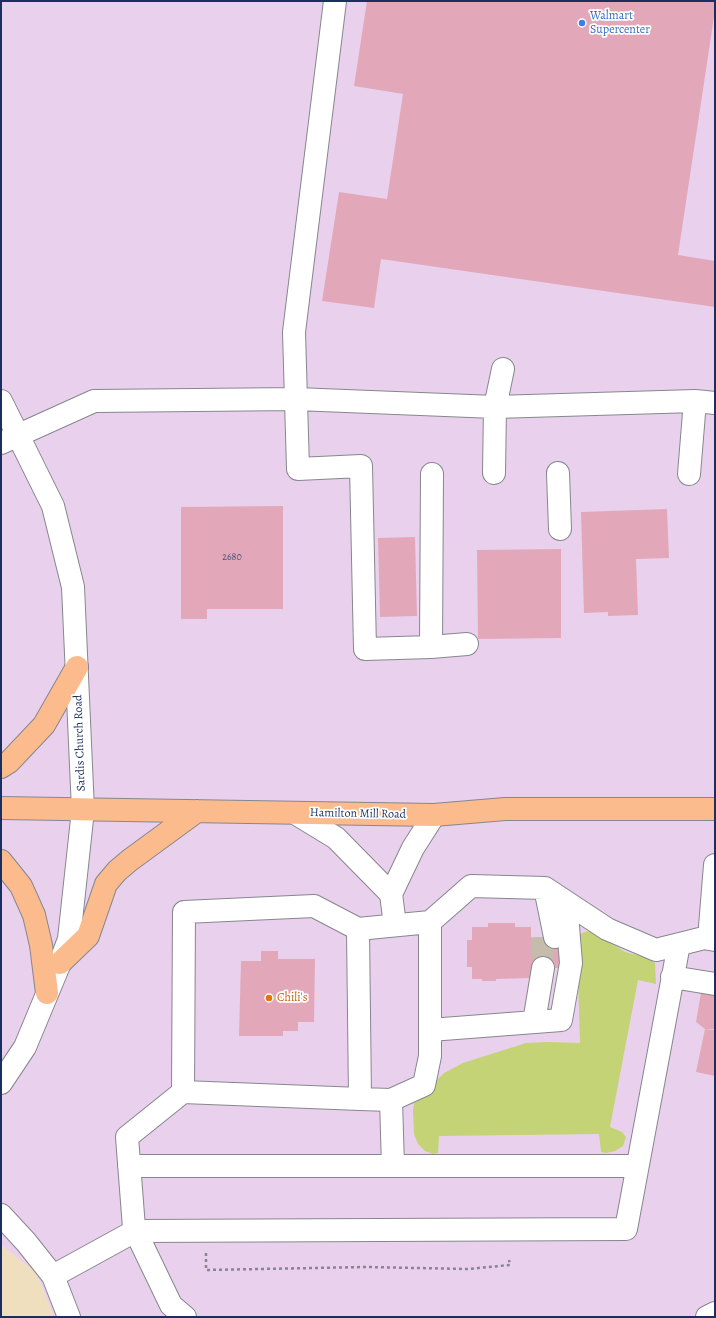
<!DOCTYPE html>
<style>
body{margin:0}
#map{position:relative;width:716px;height:1318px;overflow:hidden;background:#f0dfbf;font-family:Alegreya,serif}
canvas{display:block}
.frame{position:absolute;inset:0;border:2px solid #1b2f5e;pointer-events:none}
</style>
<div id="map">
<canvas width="716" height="1318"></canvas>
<div class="frame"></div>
</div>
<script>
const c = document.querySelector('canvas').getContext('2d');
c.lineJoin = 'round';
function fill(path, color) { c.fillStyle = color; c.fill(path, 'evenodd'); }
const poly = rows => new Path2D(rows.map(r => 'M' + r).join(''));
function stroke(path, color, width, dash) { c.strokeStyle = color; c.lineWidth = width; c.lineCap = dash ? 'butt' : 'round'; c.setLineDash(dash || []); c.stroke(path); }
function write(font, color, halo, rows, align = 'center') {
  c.font = font + ' Alegreya,serif'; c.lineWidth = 3.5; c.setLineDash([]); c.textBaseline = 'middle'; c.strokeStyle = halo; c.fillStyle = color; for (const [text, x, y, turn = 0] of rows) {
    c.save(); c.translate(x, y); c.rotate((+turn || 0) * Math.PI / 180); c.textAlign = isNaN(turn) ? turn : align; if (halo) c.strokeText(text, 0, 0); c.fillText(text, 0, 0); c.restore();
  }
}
fill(poly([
 [1,1,715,1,715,1317,54,1317,36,1272,1,1245]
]), '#e9d1ed');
fill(poly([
 [589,931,595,933,625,952,647,958,655,963,656,984,638,980,610,1127,622,1132,626,1137,623,1146,615,1151,606,1153,601,1152,599,1134,439,1136,438,1153,433,1154,425,1151,418,1144,414,1134,413,1110,414,1103,428,1095,437,1080,444,1073,463,1063,526,1043,548,1042,580,1043,577,942,578,936,582,933]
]), '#c4d375');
fill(poly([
 [367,1,715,1,715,10,678,255,715,261,715,307,381,259,374,308,322,301,339,192,387,199,403,94,354,86],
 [283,506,283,609,207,609,207,619,181,619,181,507],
 [667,509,669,558,636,559,638,615,608,616,608,612,584,613,581,512],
 [415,537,417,616,380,617,378,538],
 [561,549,561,638,478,639,477,550],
 [488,923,515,923,515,927,531,927,531,938,563,937,564,968,531,968,532,978,496,979,496,981,482,981,482,979,472,979,472,967,467,967,467,940,472,940,472,927,488,927],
 [261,951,278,951,278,959,315,959,314,1022,298,1022,298,1031,283,1031,283,1036,239,1036,241,961,261,961],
 [702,987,715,989,715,1029,705,1029,696,1022],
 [705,1029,715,1030,715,1076,696,1072]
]), '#e3a7ba');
stroke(poly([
 [542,937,543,968]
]), '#c5bcac', 22, [22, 11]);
const minor = poly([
 [335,1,294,332,298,469,361,466,365,649,431,647,432,474],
 [1,401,53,506,73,587,83,810,69,939,60,963,25,1047,1,1083],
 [1,443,94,401,296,399,495,407,695,401,715,403],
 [494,473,495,407,503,369],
 [558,473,560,529],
 [689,474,695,401],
 [431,647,467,644],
 [295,813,336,838,391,894],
 [545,888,555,937],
 [395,925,391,894,413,848,434,815],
 [358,929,360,1099,391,1100,393,1166],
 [709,939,715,865],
 [672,977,715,984],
 [534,1022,543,968],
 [430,1030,561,1020,571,963,566,902],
 [183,1092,360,1099],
 [391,1100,424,1085,430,1056,430,922],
 [129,1166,637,1166],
 [1,1215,26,1242,53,1276,69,1317],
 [53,1276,135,1231,626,1229,679,944],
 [185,1317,171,1305,134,1228,127,1137,183,1092,184,912,314,906,358,929,430,922,471,886,545,888,607,929,656,950,704,938,715,940],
 [707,1317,715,1313]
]);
const major = poly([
 [1,767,9,762,44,725,77,667],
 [1,808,434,815,505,809,715,809],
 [1,861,21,886,34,915,41,945,47,993],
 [60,963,88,936,106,884,117,871,130,860,197,811]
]);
stroke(minor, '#86878e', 24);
stroke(major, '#86878e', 24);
stroke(poly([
 [206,1253,206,1270,366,1267,468,1269,510,1265,509,1260]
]), '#86878e', 2.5, [3, 3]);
stroke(minor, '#fff', 22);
stroke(major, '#fbbb8d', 22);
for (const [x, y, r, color] of [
 [582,23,4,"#3f7fe0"],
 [269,998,4,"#e8710a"]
]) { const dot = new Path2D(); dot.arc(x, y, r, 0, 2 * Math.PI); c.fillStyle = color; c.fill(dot); stroke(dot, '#fff', 1.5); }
write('10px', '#4d4d75', null, [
 ["2680",232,558]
]);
write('12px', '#366cbe', '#fff', [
 ["Walmart",590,16],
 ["Supercenter",590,30]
], 'left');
write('12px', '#1b2f5e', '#fff', [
 ["Sardis Church Road",80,743,-92],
 ["Hamilton Mill Road",358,814,1]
]);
write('12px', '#c56008', '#fff', [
 ["Chili's",277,998]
], 'left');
</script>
